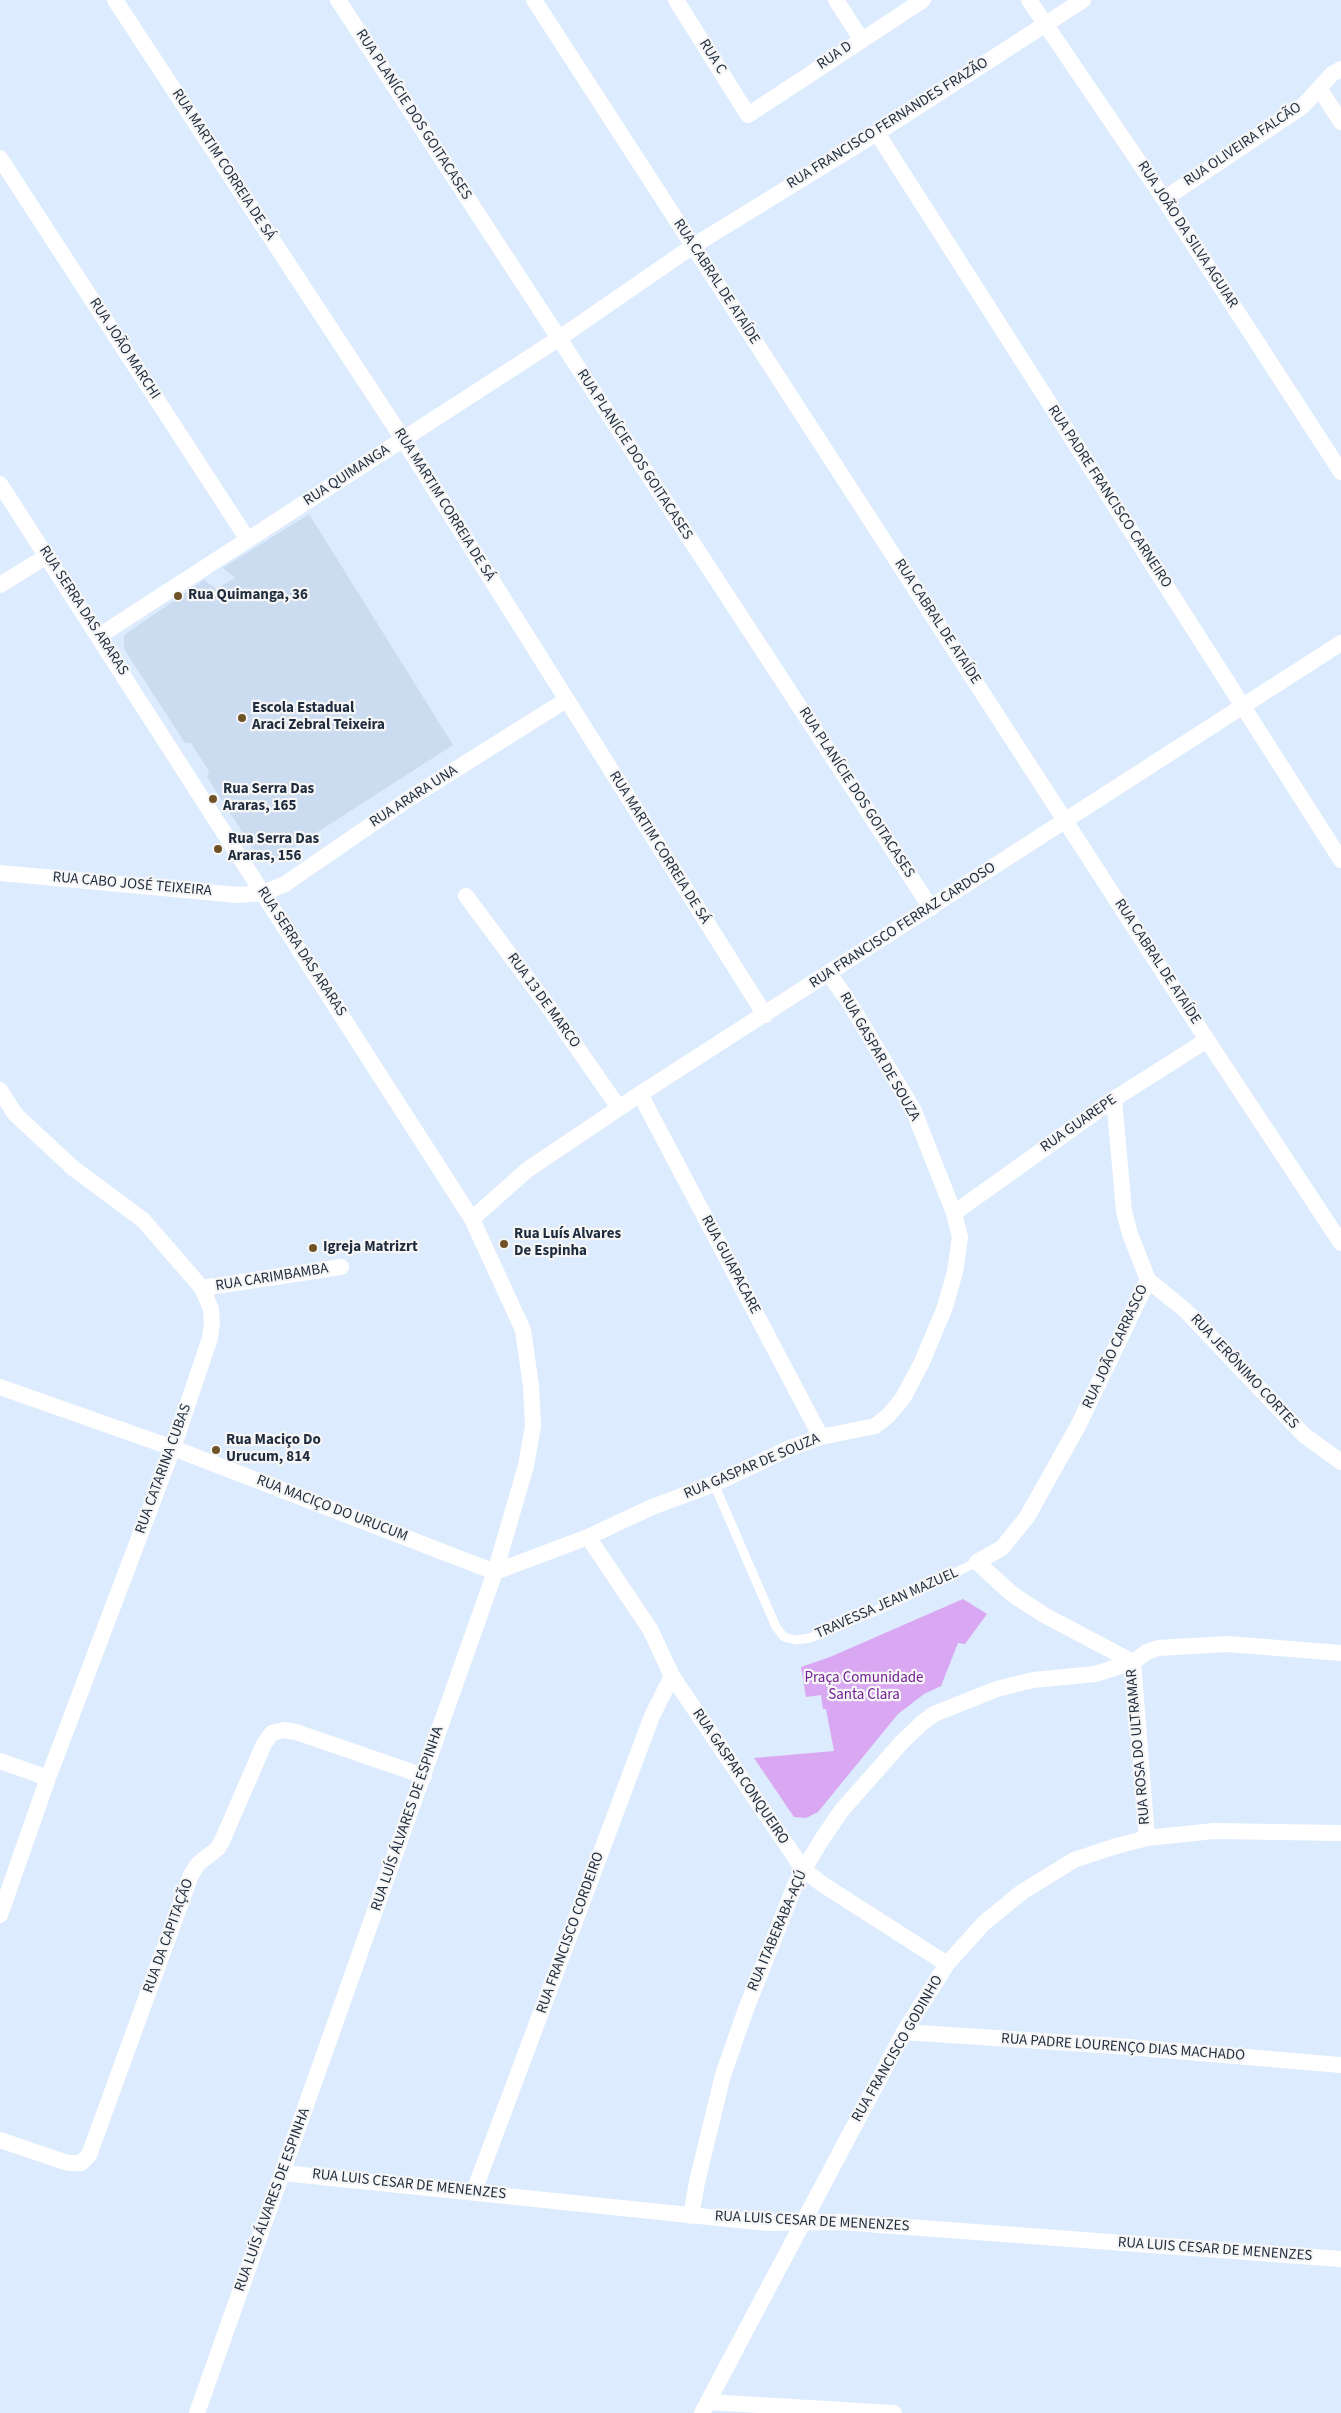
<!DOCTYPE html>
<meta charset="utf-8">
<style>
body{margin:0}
canvas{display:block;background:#dcebfd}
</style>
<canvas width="1341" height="2413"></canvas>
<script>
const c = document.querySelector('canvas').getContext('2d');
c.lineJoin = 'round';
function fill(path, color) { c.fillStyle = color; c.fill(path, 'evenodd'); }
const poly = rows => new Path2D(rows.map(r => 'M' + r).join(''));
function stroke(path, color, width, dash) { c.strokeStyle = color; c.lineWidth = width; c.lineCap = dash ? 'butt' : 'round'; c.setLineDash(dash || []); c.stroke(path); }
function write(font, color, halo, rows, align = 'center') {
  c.font = font + ' "Source Sans 3",sans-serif'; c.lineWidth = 4.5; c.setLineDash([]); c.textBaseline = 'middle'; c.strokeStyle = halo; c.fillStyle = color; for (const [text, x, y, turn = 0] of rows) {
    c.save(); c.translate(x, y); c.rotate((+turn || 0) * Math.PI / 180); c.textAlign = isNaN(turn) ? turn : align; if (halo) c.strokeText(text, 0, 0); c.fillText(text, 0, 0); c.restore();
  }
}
fill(poly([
 [309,514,453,745,271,862,264,862,259,858,207,777,209,771,191,743,185,743,124,649,124,635,204,580,216,589,235,578,223,568]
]), '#cbdcf1');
fill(poly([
 [963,1599,987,1614,965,1644,958,1643,941,1686,924,1694,898,1714,818,1812,806,1818,794,1817,754,1758,834,1751,826,1709,823,1709,821,1695,806,1697,801,1667,830,1657]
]), '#daa7f3');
stroke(poly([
 [714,1484,776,1627,784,1637,796,1640,810,1638,885,1607,977,1562]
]), '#fff', 9);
stroke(poly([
 [115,0,403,439,765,1015],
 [338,0,931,908],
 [534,0,1207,1040,1341,1243],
 [676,0,748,115,923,0],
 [836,0,861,39],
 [1029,0,1164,199,1341,472],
 [1319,88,1341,122],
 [877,133,1341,860],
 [0,158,248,540],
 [1164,199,1303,106,1332,74,1341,69],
 [0,484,472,1219,523,1330,531,1386,533,1426,526,1466,495,1572,197,2413],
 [0,585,47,556],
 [99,636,558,339,693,246,877,133,1083,0],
 [0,873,238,895,263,893,285,884,407,800,566,700],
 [466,896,548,1006,619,1108],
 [0,1090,15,1114,73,1168,143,1220,202,1288,211,1309,212,1323,210,1338,173,1448,48,1778,0,1915],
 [640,1094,821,1437],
 [1114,1099,1124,1211,1130,1234,1148,1280,1078,1426,1027,1517,1002,1548,977,1562,1012,1594,1044,1615,1133,1662],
 [954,1213,1114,1099,1207,1040],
 [472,1219,527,1170,640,1094,1341,643],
 [1148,1280,1186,1311,1304,1435,1341,1462],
 [202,1288,341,1267],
 [0,1387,173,1448,495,1572],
 [588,1537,650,1629,672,1676,803,1869,822,1884,947,1964],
 [495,1572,588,1537,652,1507,714,1484,790,1448,821,1437,875,1426,888,1416,903,1398,922,1362,945,1307,955,1272,960,1237,954,1213,913,1109,847,999,829,974],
 [1133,1662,1147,1838],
 [0,1761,48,1778],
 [904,2032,1117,2046,1341,2065],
 [0,2140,68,2163,81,2163,89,2155,191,1875,198,1864,218,1848,222,1841,264,1744,272,1733,284,1730,296,1732,424,1776],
 [283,2173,767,2223,840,2222,1341,2259],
 [474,2191,652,1716,672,1676],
 [691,2216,697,2182,723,2075,746,2009,796,1883,822,1839,842,1810,902,1742,922,1723,934,1714,997,1689,1033,1680,1095,1674,1133,1662,1147,1652,1158,1648,1228,1644,1341,1653],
 [708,2402,894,2413],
 [702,2413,904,2032,947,1964,984,1923,1022,1892,1074,1860,1113,1847,1147,1838,1214,1831,1341,1833]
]), '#fff', 16);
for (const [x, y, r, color] of [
 [178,596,5,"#705227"],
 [242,718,5,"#705227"],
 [213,799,5,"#705227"],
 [218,849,5,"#705227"],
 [504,1244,5,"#705227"],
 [313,1248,5,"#705227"],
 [216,1450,5,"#705227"]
]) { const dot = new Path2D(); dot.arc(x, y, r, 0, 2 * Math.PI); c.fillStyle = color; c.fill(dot); stroke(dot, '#f6f6f6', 2); }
write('15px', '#1e2c3d', '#f6f6f6', [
 ["RUA D",835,56,-34],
 ["RUA C",712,57,58],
 ["RUA PLANÍCIE DOS GOITACASES",413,115,57],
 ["RUA FRANCISCO FERNANDES FRAZÃO",888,124,-32],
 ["RUA OLIVEIRA FALCÃO",1243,145,-34],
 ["RUA MARTIM CORREIA DE SÁ",223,165,57],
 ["RUA JOÃO DA SILVA AGUIAR",1187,235,57],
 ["RUA CABRAL DE ATAÍDE",716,282,57],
 ["RUA JOÃO MARCHI",124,349,57],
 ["RUA PLANÍCIE DOS GOITACASES",634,455,57],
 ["RUA QUIMANGA",347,476,-33],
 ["RUA PADRE FRANCISCO CARNEIRO",1109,497,57],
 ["RUA MARTIM CORREIA DE SÁ",444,505,58],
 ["RUA SERRA DAS ARARAS",83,611,57],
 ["RUA CABRAL DE ATAÍDE",937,622,57],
 ["RUA PLANÍCIE DOS GOITACASES",856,793,57],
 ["RUA ARARA UNA",414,797,-33],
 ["RUA MARTIM CORREIA DE SÁ",659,848,58],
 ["RUA CABO JOSÉ TEIXEIRA",132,885,5],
 ["RUA FRANCISCO FERRAZ CARDOSO",903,926,-33],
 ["RUA SERRA DAS ARARAS",301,952,57],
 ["RUA CABRAL DE ATAÍDE",1157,962,57],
 ["RUA 13 DE MARCO",543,1001,54],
 ["RUA GASPAR DE SOUZA",879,1057,60],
 ["RUA GUAREPE",1079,1124,-35],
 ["RUA GUIAPACARE",730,1265,62],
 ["RUA CARIMBAMBA",272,1278,-9],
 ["RUA JOÃO CARRASCO",1116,1347,-65],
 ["RUA JERÔNIMO CORTES",1244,1372,47],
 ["RUA GASPAR DE SOUZA",752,1467,-23],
 ["RUA CATARINA CUBAS",164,1469,-70],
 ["RUA MACIÇO DO URUCUM",332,1509,21],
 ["TRAVESSA JEAN MAZUEL",887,1604,-24],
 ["RUA ROSA DO ULTRAMAR",1139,1747,-95],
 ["RUA GASPAR CONQUEIRO",740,1777,56],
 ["RUA LUÍS ÁLVARES DE ESPINHA",408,1819,-71],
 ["RUA ITABERABA-AÇÚ",778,1931,-67],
 ["RUA FRANCISCO CORDEIRO",571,1933,-70],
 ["RUA DA CAPITAÇÃO",169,1936,-70],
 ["RUA PADRE LOURENÇO DIAS MACHADO",1123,2048,4],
 ["RUA FRANCISCO GODINHO",898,2049,-60],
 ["RUA LUIS CESAR DE MENENZES",409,2185,6],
 ["RUA LUÍS ÁLVARES DE ESPINHA",273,2200,-70],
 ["RUA LUIS CESAR DE MENENZES",812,2222,3],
 ["RUA LUIS CESAR DE MENENZES",1215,2250,4]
]);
write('bold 15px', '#1e2c3d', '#f6f6f6', [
 ["Rua Quimanga, 36",188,596],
 ["Escola Estadual",252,709],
 ["Araci Zebral Teixeira",252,726],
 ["Rua Serra Das",223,790],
 ["Araras, 165",223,807],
 ["Rua Serra Das",228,840],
 ["Araras, 156",228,857],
 ["Rua Luís Alvares",514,1235],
 ["De Espinha",514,1252],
 ["Igreja Matrizrt",323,1248],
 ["Rua Maciço Do",226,1441],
 ["Urucum, 814",226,1458]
], 'left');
write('15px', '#741e95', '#f6f6f6', [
 ["Praça Comunidade",864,1679],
 ["Santa Clara",864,1696]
]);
</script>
